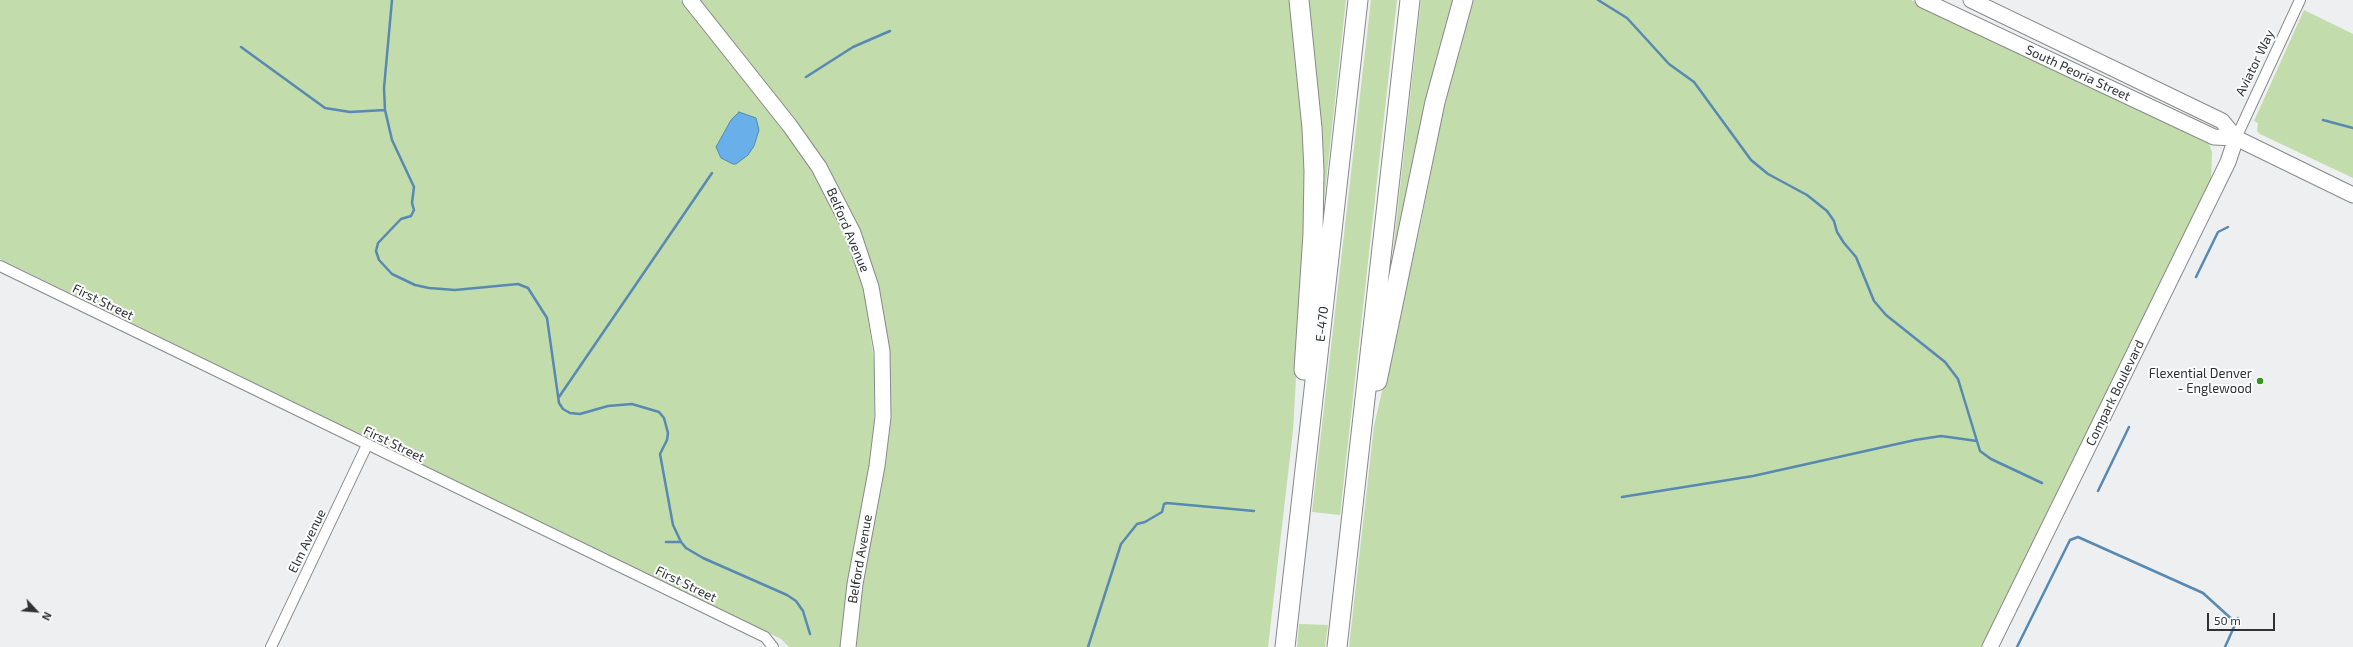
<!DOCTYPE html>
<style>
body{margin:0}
#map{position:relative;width:2353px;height:647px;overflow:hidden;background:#edeff1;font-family:"Exo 2",sans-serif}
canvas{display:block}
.north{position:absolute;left:16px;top:591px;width:40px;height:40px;-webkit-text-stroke:3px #fbfdfe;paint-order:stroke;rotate:116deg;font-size:11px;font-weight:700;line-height:16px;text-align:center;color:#303132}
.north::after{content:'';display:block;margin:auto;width:14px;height:18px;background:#303132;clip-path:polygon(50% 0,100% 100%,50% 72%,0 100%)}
.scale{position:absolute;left:2207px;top:613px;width:68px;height:18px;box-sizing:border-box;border:2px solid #303132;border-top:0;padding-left:5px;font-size:12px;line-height:14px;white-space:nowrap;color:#303132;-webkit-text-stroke:3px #fbfdfe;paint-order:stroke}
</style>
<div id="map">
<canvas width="2353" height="647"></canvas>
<div class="north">N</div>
<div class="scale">50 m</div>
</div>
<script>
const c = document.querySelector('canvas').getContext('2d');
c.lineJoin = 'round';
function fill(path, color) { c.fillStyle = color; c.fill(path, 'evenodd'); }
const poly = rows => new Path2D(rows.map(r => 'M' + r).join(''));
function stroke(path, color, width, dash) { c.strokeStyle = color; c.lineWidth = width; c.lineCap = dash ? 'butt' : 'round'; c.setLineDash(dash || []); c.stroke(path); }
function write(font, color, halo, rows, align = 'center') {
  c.font = font + ' "Exo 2",sans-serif'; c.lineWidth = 4; c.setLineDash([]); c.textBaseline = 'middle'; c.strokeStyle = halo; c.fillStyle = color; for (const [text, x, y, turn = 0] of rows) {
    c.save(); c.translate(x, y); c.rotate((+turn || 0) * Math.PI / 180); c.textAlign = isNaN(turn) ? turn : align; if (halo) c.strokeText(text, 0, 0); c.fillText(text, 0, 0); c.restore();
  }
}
fill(poly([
 [0,0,680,0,793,142,811,169,845,234,865,296,875,368,874,428,868,474,847,584,841,647,789,647,781,639,0,259],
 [698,0,1292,0,1308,165,1293,431,1268,647,856,647,861,588,890,410,889,364,854,219,840,189,815,149],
 [1306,0,1346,0,1322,219],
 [1371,0,1397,0,1340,515,1312,512],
 [1421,0,1456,0,1390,281,1396,224],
 [1472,0,1911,0,2209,144,2212,152,2211,183,1983,647,1349,647,1374,426,1421,222,1442,115],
 [2304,10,2353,34,2353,178,2260,134,2257,131,2258,123,2254,121],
 [1299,624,1328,625,1325,647,1297,647]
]), '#c2dcab');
const water = poly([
 [739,112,756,118,759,130,754,146,748,155,736,164,733,164,721,158,716,147,731,120,739,112]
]);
fill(water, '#69afe9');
stroke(water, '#5889b2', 1);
stroke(poly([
 [392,0,384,88,385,110,392,140,414,187,412,203,414,210,411,216,401,219,378,243,376,251,379,260,392,274,415,285,429,288,455,290,518,284,528,288,547,318,559,403,563,409,570,413,580,414,608,406,632,404,659,412,664,418,668,433,667,440,660,454,673,525,681,542,686,548,703,558,787,595,796,601,803,611,810,634],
 [1598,0,1627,18,1669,64,1694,82,1751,160,1768,174,1807,195,1827,211,1834,221,1837,232,1844,243,1856,257,1874,301,1886,315,1945,362,1958,379,1980,451,1991,459,2042,483],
 [241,47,325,108,350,112,385,110],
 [806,77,853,47,890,31],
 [2323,120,2353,128],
 [2196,277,2218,232,2228,227],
 [559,397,712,173],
 [2098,491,2129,427],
 [1622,497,1753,476,1915,440,1941,436,1977,441],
 [666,542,681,542],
 [1088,647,1121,544,1137,524,1145,522,1162,512,1164,504,1167,503,1254,511],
 [2017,647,2070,540,2078,537,2203,593,2236,623],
 [2225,647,2238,618]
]), '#5889b2', 2.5);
const street = poly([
 [2236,138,2300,0],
 [0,266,765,637,773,647],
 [271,647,367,445]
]);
const secondary = poly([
 [690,0,790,126,819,167,853,233,871,287,882,351,883,417,877,466,855,584,848,647],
 [1923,0,2214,137,2236,138],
 [1971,0,2222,121,2236,138,2353,195],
 [1990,647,2228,162,2236,138]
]);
const highway = poly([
 [1299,0,1312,128,1314,171,1313,234,1304,370],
 [1377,381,1435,102,1463,0],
 [1285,647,1358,0],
 [1337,647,1410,0]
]);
stroke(street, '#888a8b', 12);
stroke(secondary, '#888a8b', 17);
stroke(highway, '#888a8b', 21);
stroke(street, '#fff', 10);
stroke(secondary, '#fff', 15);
stroke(highway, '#fff', 19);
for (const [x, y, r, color] of [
 [2260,381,4,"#32971c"]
]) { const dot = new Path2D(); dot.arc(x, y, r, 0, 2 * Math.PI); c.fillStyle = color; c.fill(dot); stroke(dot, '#fbfdfe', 1.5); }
write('13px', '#303132', '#fbfdfe', [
 ["Aviator Way",2255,63,-64],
 ["South Peoria Street",2078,73,25],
 ["Belford Avenue",848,230,67],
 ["First Street",103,302,26],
 ["E-470",1322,324,-84],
 ["Compark Boulevard",2115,393,-64],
 ["First Street",394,444,26],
 ["Elm Avenue",307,541,-64],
 ["Belford Avenue",860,559,-80],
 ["First Street",686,584,26]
]);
write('13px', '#303132', '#fbfdfe', [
 ["Flexential Denver",2252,374],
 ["- Englewood",2252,389]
], 'right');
</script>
